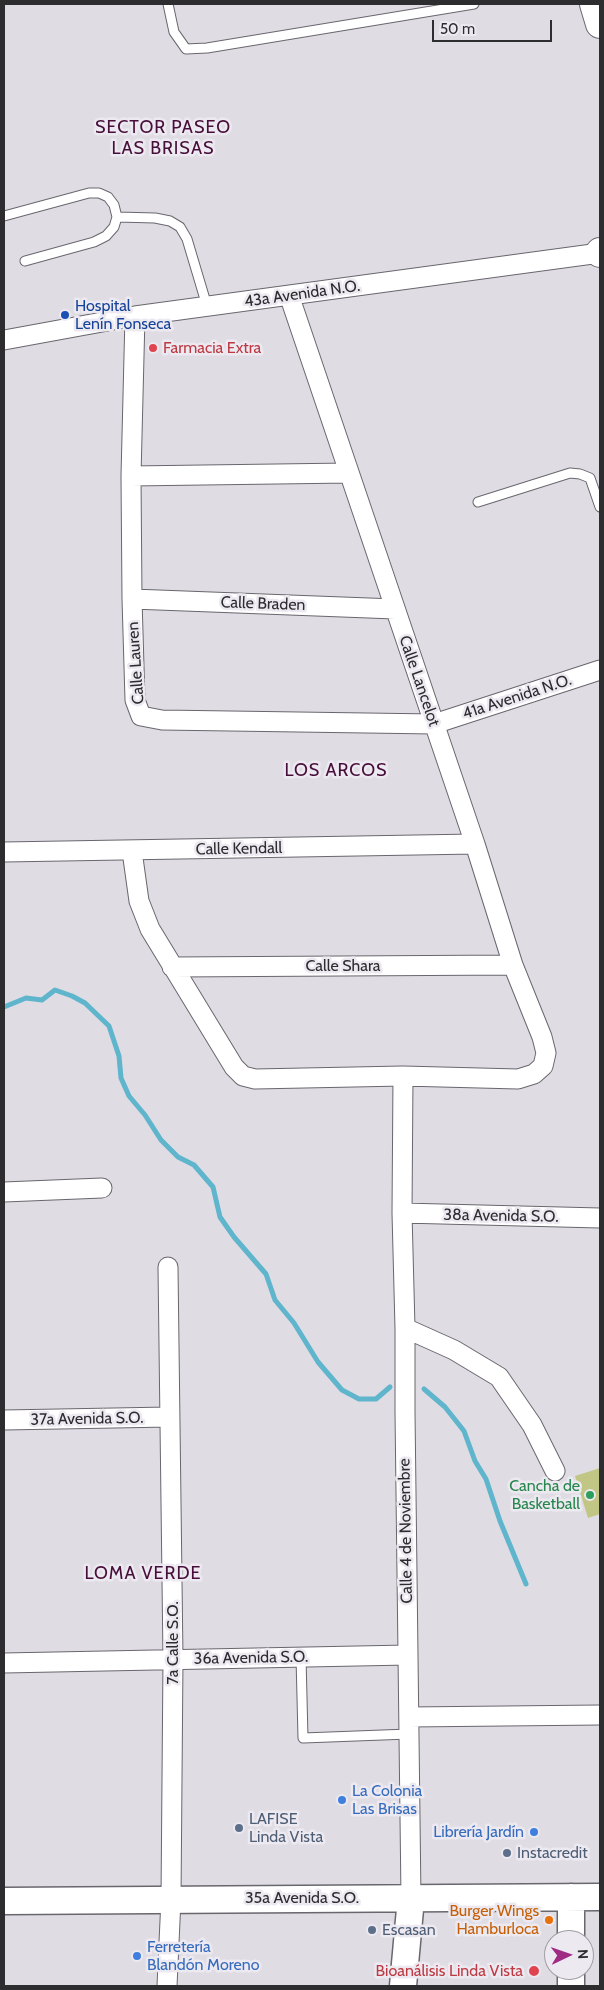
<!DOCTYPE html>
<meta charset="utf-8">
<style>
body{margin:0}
#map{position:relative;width:604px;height:1990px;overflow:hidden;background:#e0dce4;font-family:Cabin,sans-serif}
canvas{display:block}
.frame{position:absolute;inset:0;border:5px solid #2d2c2f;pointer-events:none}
.north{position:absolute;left:544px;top:1930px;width:50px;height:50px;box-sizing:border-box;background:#ede9f1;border:1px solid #a09da3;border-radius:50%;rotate:87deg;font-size:14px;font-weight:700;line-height:20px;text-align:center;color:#2d2c2f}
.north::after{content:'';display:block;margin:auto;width:18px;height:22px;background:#a02b85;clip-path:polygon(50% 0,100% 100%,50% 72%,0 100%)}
.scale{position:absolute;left:432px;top:20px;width:120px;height:22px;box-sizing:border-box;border:2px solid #2d2c2f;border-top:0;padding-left:6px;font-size:15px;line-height:18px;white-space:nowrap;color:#2d2c2f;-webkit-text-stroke:4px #ede9f1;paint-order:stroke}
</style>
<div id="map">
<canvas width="604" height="1990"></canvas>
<div class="frame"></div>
<div class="north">N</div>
<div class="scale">50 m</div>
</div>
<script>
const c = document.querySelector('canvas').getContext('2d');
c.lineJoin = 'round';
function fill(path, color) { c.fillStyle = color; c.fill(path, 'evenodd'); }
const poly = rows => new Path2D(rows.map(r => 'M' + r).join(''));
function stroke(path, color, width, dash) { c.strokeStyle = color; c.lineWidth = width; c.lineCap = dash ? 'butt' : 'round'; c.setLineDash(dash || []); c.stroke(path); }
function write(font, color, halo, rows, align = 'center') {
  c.font = font + ' Cabin,sans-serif'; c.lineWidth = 5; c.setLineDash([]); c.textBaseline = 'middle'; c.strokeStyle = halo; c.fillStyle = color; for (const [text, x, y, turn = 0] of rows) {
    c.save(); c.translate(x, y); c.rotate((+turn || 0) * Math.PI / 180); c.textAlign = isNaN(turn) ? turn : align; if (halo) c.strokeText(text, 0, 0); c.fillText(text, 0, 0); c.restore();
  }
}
fill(poly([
 [600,1468,600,1514,588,1518,575,1476]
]), '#c2c685');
stroke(poly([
 [4,1007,26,998,42,1000,55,990,72,996,85,1003,109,1026,119,1056,121,1078,129,1096,145,1115,161,1140,178,1157,194,1165,213,1187,220,1217,234,1237,266,1274,275,1300,294,1323,318,1362,342,1390,359,1399,376,1399,390,1387],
 [424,1389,445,1407,464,1431,475,1461,486,1479,500,1521,526,1584]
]), '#5eb5cc', 5);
const lane = poly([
 [168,4,174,32,186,49,207,48,474,4],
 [4,216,89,193,99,193,108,197,114,205,117,217,114,227,106,236,94,242,25,261],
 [117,217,155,218,170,221,180,227,187,239,207,306],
 [478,502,570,473,580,474,590,478,600,507],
 [301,1657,303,1738,409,1734]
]);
const street = poly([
 [135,316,131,476,132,599,135,700,141,716,162,720,434,724,600,670],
 [4,340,135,316,600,253],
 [131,476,349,473],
 [132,599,395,609],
 [132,851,139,901,150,929,234,1067,243,1076,255,1079,403,1076,518,1079,534,1074,543,1066,546,1053,542,1037,513,965,475,844,289,295],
 [4,852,475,844],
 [172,967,513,965],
 [403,1076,402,1213,405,1328,405,1412,411,1898],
 [4,1192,102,1188],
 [402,1213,600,1218],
 [405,1328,454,1350,499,1377,532,1425,555,1471],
 [4,1420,169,1417],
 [4,1663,408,1655],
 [409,1717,600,1715],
 [167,1986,171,1899,173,1659,168,1267]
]);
const secondary = poly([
 [4,1901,600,1897],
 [571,1940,571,1897],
 [571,1970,571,1986],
 [403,1986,411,1898]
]);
const primary = poly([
 [594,4,600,24],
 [600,252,600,253]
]);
stroke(lane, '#69666d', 11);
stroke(street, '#69666d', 21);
stroke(secondary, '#69666d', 29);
stroke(primary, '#69666d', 30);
stroke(lane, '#fff', 9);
stroke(street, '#fff', 19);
stroke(secondary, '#fff', 26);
stroke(primary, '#fff', 28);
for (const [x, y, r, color] of [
 [65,315,5,"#1a4fb4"],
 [153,348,5,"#e0444e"],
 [590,1495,5,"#2e9e5b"],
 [342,1800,5,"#3f7fe0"],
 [239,1828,5,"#5c6f8a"],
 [534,1832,5,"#3f7fe0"],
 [507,1853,5,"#5c6f8a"],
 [549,1920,5,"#e8710a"],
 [372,1930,5,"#5c6f8a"],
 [137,1956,5,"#3f7fe0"],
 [534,1971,6,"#e0444e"]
]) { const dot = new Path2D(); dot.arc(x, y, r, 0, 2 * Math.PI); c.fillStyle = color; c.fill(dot); stroke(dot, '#ede9f1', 2); }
write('16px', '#2d2c2f', '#ede9f1', [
 ["43a Avenida N.O.",302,294,-8],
 ["Calle Braden",263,604,2],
 ["Calle Lauren",136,663,-94],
 ["Calle Lancelot",419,681,71],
 ["41a Avenida N.O.",517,697,-18],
 ["Calle Kendall",239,849,-1],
 ["Calle Shara",343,966],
 ["38a Avenida S.O.",501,1216,1],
 ["37a Avenida S.O.",87,1419,-1],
 ["Calle 4 de Noviembre",406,1531,-91],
 ["7a Calle S.O.",173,1643,-90],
 ["36a Avenida S.O.",251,1658,-1],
 ["35a Avenida S.O.",302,1898]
]);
write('16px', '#164399', '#ede9f1', [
 ["Hospital",75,306],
 ["Lenín Fonseca",75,324]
], 'left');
write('16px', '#be3a42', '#ede9f1', [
 ["Farmacia Extra",163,348],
 ["Bioanálisis Linda Vista",523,1971,"right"]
], 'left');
write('16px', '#27864d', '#ede9f1', [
 ["Cancha de",580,1486],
 ["Basketball",580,1504]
], 'right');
write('16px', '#366cbe', '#ede9f1', [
 ["La Colonia",352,1791],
 ["Las Brisas",352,1809],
 ["Librería Jardín",524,1832,"right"],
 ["Ferretería",147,1947],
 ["Blandón Moreno",147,1965]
], 'left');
write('16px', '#4e5e75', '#ede9f1', [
 ["LAFISE",249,1819],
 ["Linda Vista",249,1837],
 ["Instacredit",517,1853],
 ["Escasan",382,1930]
], 'left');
write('16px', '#c56008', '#ede9f1', [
 ["Burger Wings",539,1911],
 ["Hamburloca",539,1929]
], 'right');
c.letterSpacing = '1px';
write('18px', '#470e39', '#ede9f1', [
 ["SECTOR PASEO",163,128],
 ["LAS BRISAS",163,149],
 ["LOS ARCOS",336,771],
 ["LOMA VERDE",143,1574]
]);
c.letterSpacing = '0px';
</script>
